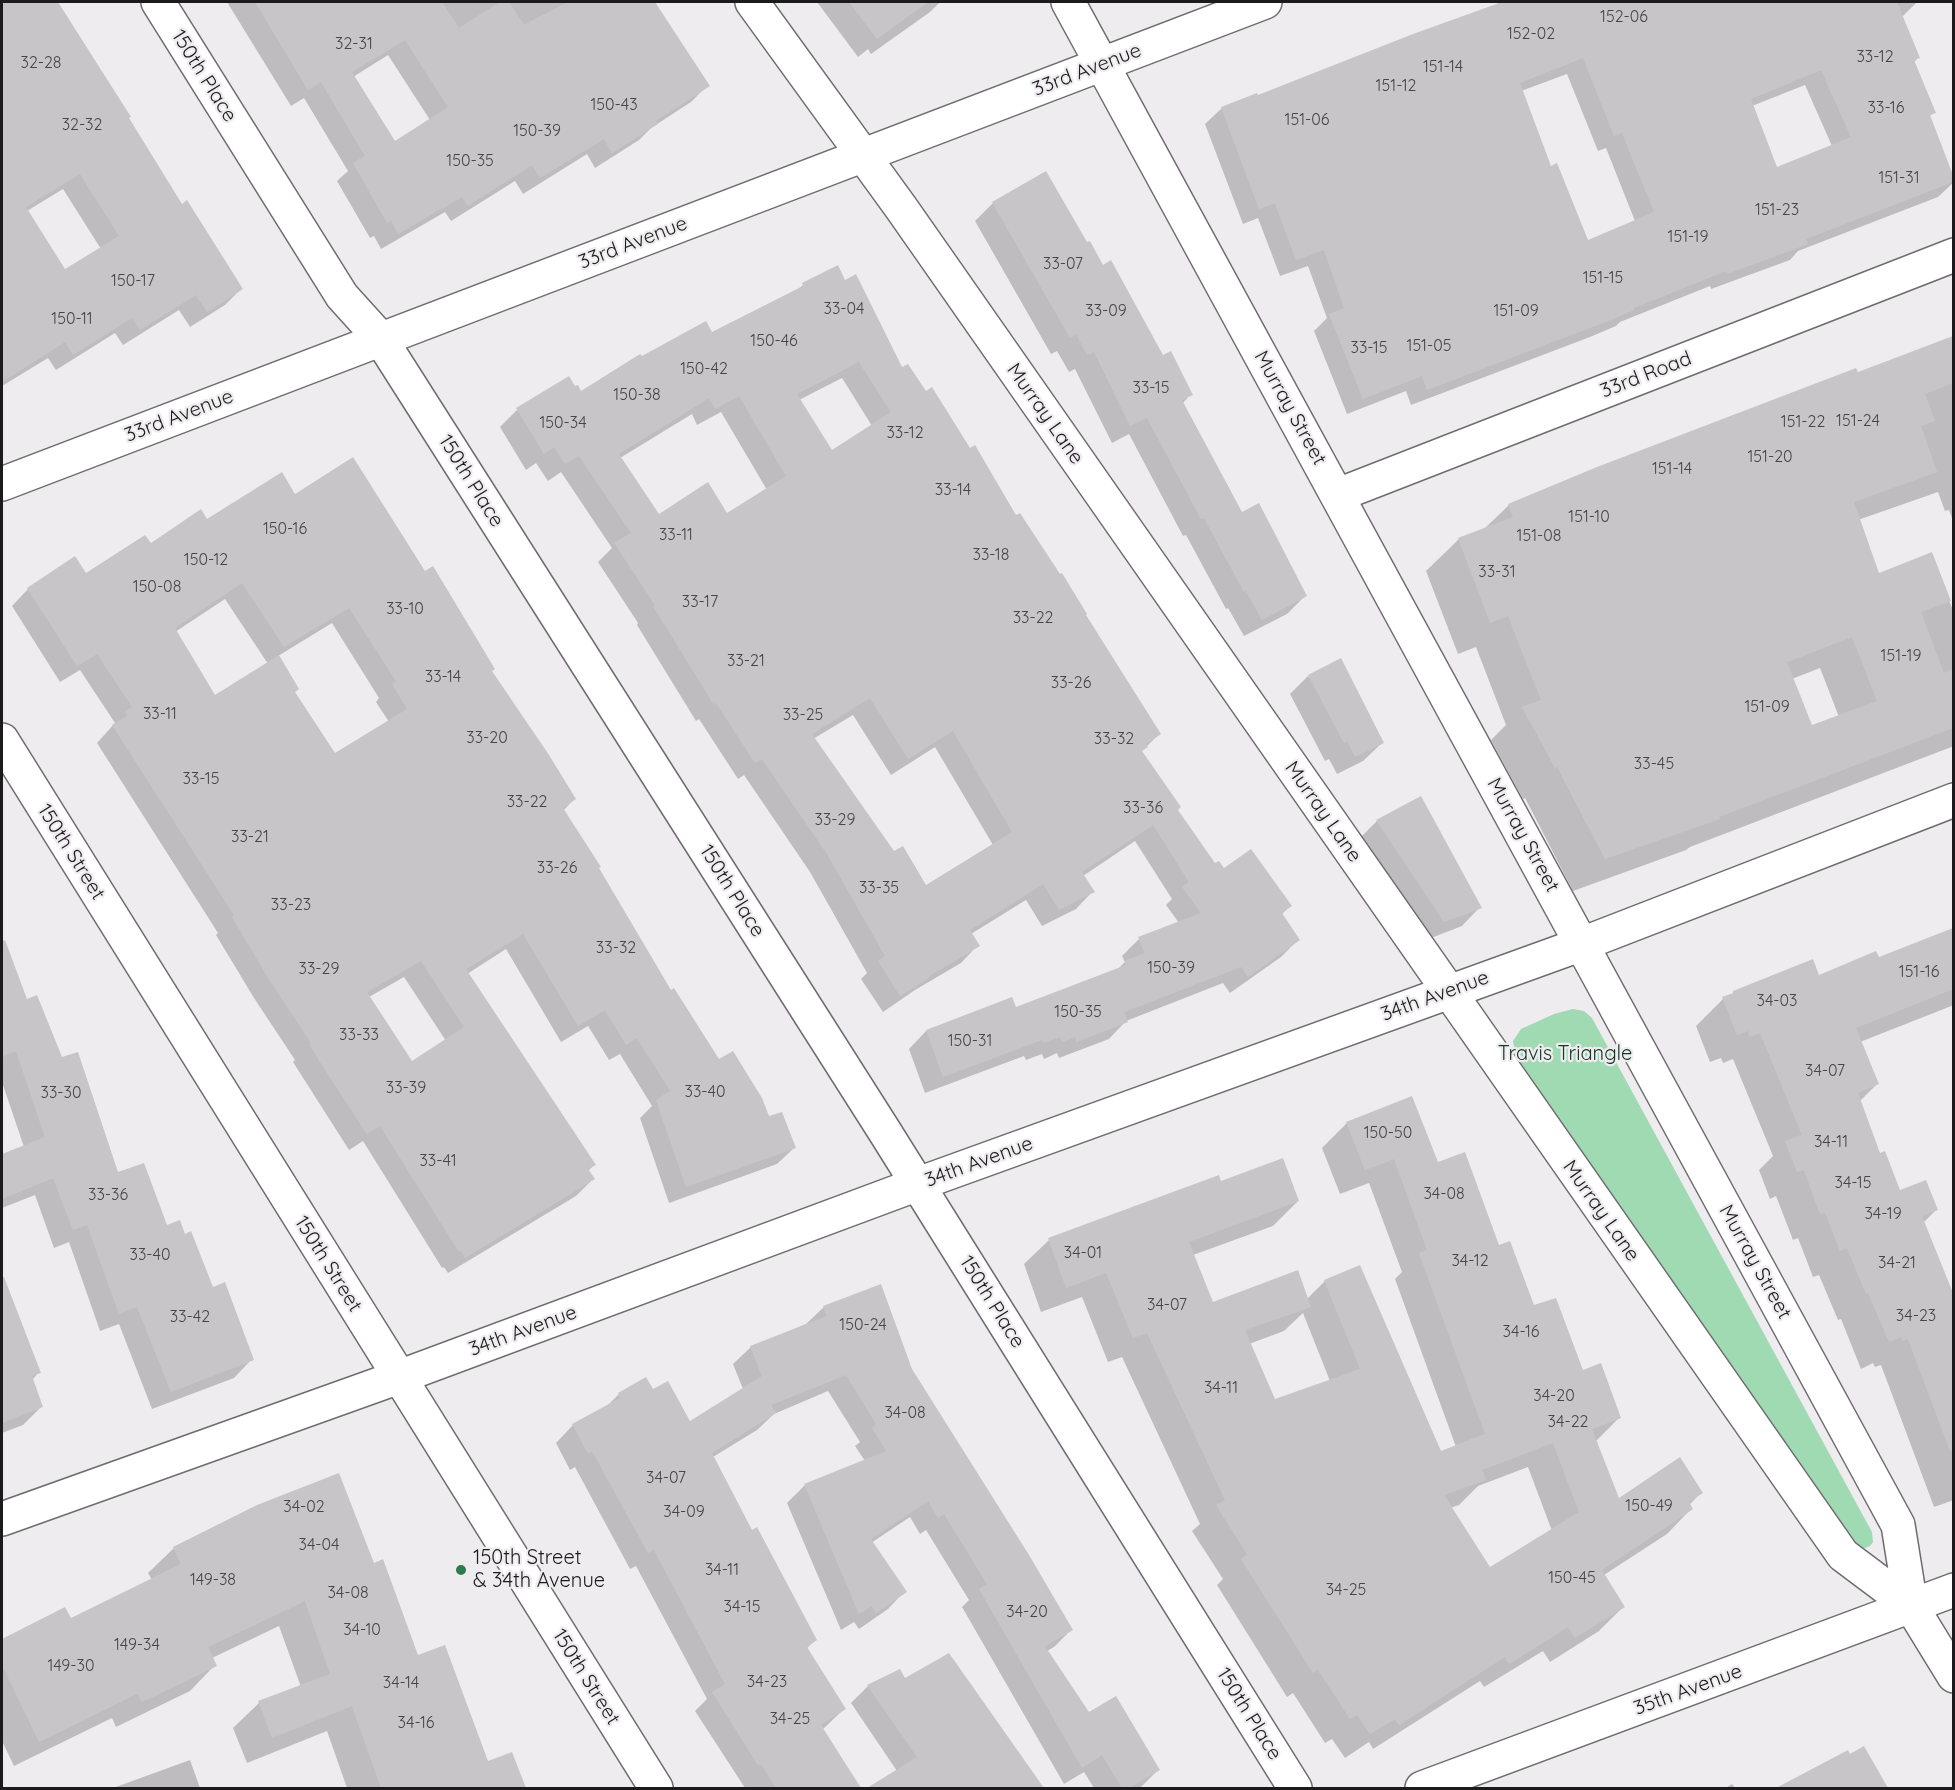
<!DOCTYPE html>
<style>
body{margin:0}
#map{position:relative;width:1955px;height:1790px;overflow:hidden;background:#efecf0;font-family:Quicksand,sans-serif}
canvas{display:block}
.frame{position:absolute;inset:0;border:3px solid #1c1a1c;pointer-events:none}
</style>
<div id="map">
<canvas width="1955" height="1790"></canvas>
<div class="frame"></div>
</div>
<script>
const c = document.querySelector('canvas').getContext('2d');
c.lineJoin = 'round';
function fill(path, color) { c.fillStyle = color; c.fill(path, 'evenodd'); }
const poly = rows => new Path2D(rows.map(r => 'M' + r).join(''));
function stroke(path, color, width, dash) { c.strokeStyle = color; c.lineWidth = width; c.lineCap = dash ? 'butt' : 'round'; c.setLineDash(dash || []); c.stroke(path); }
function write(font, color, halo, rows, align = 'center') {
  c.font = font + ' Quicksand,sans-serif'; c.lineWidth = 4.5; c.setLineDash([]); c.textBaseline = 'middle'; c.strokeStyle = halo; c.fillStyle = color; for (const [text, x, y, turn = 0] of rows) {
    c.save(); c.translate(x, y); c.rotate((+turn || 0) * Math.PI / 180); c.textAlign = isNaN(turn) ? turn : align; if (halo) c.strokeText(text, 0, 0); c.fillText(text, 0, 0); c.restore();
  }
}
fill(poly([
 [1573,1009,1584,1011,1592,1018,1872,1532,1873,1542,1870,1546,1860,1550,1846,1540,1516,1056,1513,1041,1521,1029,1554,1014]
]), '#a0dab3');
fill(poly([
 [2,2,56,2,129,117,128,119,181,206,241,289,225,305,190,327,179,310,123,345,115,333,56,370,48,358,2,386],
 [63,189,101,249,65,271,27,211],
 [227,2,633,2,656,34,708,85,691,102,651,128,639,140,595,168,587,154,523,194,515,181,451,221,445,212,381,249,374,236,370,238,337,181,348,171,304,98,291,106],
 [388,55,430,120,395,143,353,77],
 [817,2,940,2,930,12,871,54,868,49,858,57],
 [1500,2,1917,2,1902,17,1918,58,1913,63,1934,112,1929,117,1954,182,1938,197,1798,251,1790,260,1711,289,1710,286,1620,322,1616,326,1590,337,1411,405,1406,391,1347,414,1314,331,1327,318,1308,266,1280,276,1258,218,1243,224,1205,124,1222,108,1257,97,1495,6],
 [1567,74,1598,151,1606,148,1635,221,1587,242,1550,168,1521,91],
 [1805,85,1832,146,1777,169,1752,106],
 [993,203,1086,244,1102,267,1163,357,1191,394,1182,404,1242,514,1305,596,1287,614,1244,636,1228,608,1226,609,1186,535,1183,536,1129,434,1112,443,1075,369,1069,372,1057,351,1051,354,975,221],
 [845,282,902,370,925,393,970,450,1085,614,1159,734,1141,752,1176,810,1215,865,1290,906,1281,915,1298,940,1281,957,1230,993,1223,983,1126,1021,1109,1039,1059,1058,1057,1053,1044,1059,1042,1054,1026,1060,1024,1056,925,1093,909,1049,926,1031,1012,999,1015,1009,1117,970,1125,962,1122,956,1139,939,1179,923,1166,905,1172,899,1135,841,1083,876,1093,891,1076,909,1042,926,1026,900,971,934,978,945,961,963,915,990,883,1012,861,979,867,973,810,872,744,775,738,779,699,719,696,721,637,625,638,623,598,562,612,548,561,472,548,481,536,463,526,470,500,427,517,410,568,378,581,393,642,358,711,334,796,291,803,285],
 [842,378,872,426,831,452,799,400],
 [721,412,767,490,727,515,658,516,620,458,692,414,697,425],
 [853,715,891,775,935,747,993,845,925,888,894,853,813,739],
 [1954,337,1954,524,1949,510,1945,511,1938,492,1858,520,1878,575,1931,554,1954,613,1954,746,1690,847,1686,850,1573,891,1525,798,1523,799,1491,740,1506,725,1476,647,1458,654,1426,571,1459,539,1484,529,1509,505],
 [1820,668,1839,717,1811,727,1792,679],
 [295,496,490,672,574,799,563,811,670,992,719,1062,794,1148,777,1164,669,1203,640,1118,652,1106,620,1054,609,1060,588,1026,561,1042,506,949,467,974,594,1165,588,1171,593,1179,576,1196,448,1273,444,1267,442,1268,363,1141,349,1150,293,1062,295,1060,254,998,216,935,218,933,97,743,115,723,80,670,60,682,12,606,28,589,85,575,207,521],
 [225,599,268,664,215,697,175,632],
 [332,623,379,698,376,702,389,722,334,755,293,692,278,656],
 [404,977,446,1041,412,1063,369,997],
 [1308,676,1382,743,1363,761,1337,774,1329,759,1325,761,1290,694],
 [1377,821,1480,907,1462,926,1426,940,1359,839],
 [1954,929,1954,1005,1860,1042,1877,1084,1859,1102,1880,1155,1899,1192,1936,1210,1923,1223,1954,1297,1954,1500,1934,1507,1881,1365,1875,1367,1873,1363,1861,1369,1841,1319,1838,1320,1819,1275,1813,1277,1798,1238,1793,1240,1776,1196,1770,1199,1759,1170,1773,1156,1733,1059,1723,1063,1721,1058,1710,1062,1696,1026,1723,999,1818,977,1878,959],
 [6,947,26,1001,61,1059,117,1174,166,1226,212,1289,252,1359,234,1378,152,1409,119,1324,100,1331,69,1242,54,1248,35,1195,2,1208,2,1156,24,1147,3,1085,2,1086,2,949],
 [1347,1123,1437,1164,1498,1246,1533,1307,1619,1418,1595,1442,1618,1500,1702,1492,1689,1505,1691,1509,1667,1534,1604,1575,1624,1606,1599,1631,1550,1662,1543,1651,1484,1687,1480,1681,1373,1749,1369,1742,1345,1758,1332,1739,1325,1743,1293,1693,1287,1697,1217,1585,1223,1579,1192,1531,1200,1524,1122,1357,1108,1362,1082,1297,1041,1312,1024,1264,1049,1240,1221,1183,1298,1201,1273,1226,1193,1255,1212,1304,1307,1299,1325,1281,1440,1453,1456,1447,1395,1279,1402,1272,1369,1183,1340,1194,1322,1148],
 [1303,1313,1330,1381,1275,1400,1249,1344,1284,1331],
 [1528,1467,1552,1531,1490,1569,1450,1508,1459,1505,1478,1486],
 [824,1307,911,1370,1071,1630,1054,1647,1047,1651,1088,1714,1158,1770,1141,1787,1094,1788,1084,1772,1064,1784,962,1607,969,1600,926,1530,920,1534,910,1517,871,1543,905,1591,888,1609,859,1629,854,1622,841,1630,787,1503,804,1486,865,1461,855,1446,860,1442,828,1391,774,1414,757,1430,713,1457,751,1532,815,1640,806,1649,844,1709,822,1730,859,1788,745,1788,695,1711,707,1699,636,1566,630,1569,575,1467,570,1470,556,1443,573,1425,605,1408,618,1395,646,1379,652,1391,690,1424,743,1389,733,1364,751,1347,806,1324],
 [24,1333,39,1372,32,1380,41,1407,23,1425,2,1433,2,1342],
 [174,1548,373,1565,417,1657,487,1763,512,1754,524,1788,347,1788,327,1731,247,1763,233,1728,259,1703,301,1687,279,1626,212,1658,215,1665,190,1691,116,1727,112,1718,14,1766,2,1741,2,1641,65,1609,70,1620,152,1580,148,1573],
 [949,1655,1042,1788,869,1788,897,1771,851,1703,868,1686,905,1680],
 [1864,1748,1886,1788,1779,1788,1848,1752,1850,1756],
 [190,1760,200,1788,113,1788],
 [1732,1784,1735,1788,1726,1788]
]), '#0003');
fill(poly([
 [2,2,58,2,131,117,129,118,182,204,187,200,243,289,207,312,196,295,140,330,132,318,73,355,65,342,2,382],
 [80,174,119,236,65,269,26,207],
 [255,2,442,2,459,28,500,2,509,2,524,25,568,2,655,2,710,86,656,121,658,124,612,153,604,139,540,178,532,165,468,206,462,197,398,234,391,220,387,223,353,163,365,156,321,82,308,90],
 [405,40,448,107,395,141,352,72],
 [849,2,928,2,877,39],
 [1502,2,1897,2,1920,58,1914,60,1936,113,1930,115,1953,175,1953,182,1806,239,1808,244,1727,274,1726,271,1634,308,1634,310,1608,321,1427,390,1422,376,1363,399,1329,314,1344,308,1324,250,1296,260,1275,203,1259,209,1221,107,1257,93,1258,95,1413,34],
 [1583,58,1614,136,1622,133,1654,212,1588,240,1557,163,1551,166,1520,83],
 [1821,70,1851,137,1777,167,1751,99],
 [1046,171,1087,242,1090,241,1103,265,1111,260,1163,355,1171,351,1193,395,1182,400,1242,512,1259,503,1307,596,1262,620,1246,591,1244,592,1204,518,1201,519,1147,418,1130,426,1094,352,1087,355,1076,334,1070,338,992,202],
 [838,265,845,280,856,274,902,367,908,364,926,391,932,387,970,448,975,445,1016,515,1020,513,1060,574,1062,573,1087,614,1086,615,1161,734,1146,744,1148,747,1142,751,1181,807,1178,810,1215,863,1219,861,1224,868,1251,849,1292,906,1282,913,1300,940,1248,977,1241,967,1124,1012,1128,1022,1076,1042,1075,1037,1062,1042,1060,1037,1043,1043,1042,1040,943,1077,926,1030,1012,997,1016,1007,1126,965,1124,961,1145,953,1138,937,1201,913,1182,887,1189,882,1153,825,1082,872,1095,892,1059,910,1043,884,970,930,980,946,929,976,929,978,900,996,878,961,885,956,827,854,762,759,755,763,716,703,714,705,653,606,655,605,614,543,631,533,579,456,565,464,554,447,544,454,516,408,569,376,575,386,578,385,581,391,640,354,642,356,706,321,712,332,803,286,802,283],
 [859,362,891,412,832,450,797,394],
 [739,396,786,476,727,513,708,482,659,514,619,454,709,398,715,409],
 [870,698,908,759,953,731,1012,832,926,885,903,846,894,851,812,734],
 [1953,336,1953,383,1925,394,1935,421,1921,426,1937,472,1854,502,1879,573,1932,552,1951,601,1921,612,1944,673,1953,669,1953,728,1719,817,1720,819,1605,859,1557,767,1555,768,1522,707,1541,700,1508,616,1490,623,1458,538,1513,517,1508,504,1597,467,1856,368,1858,372],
 [1852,637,1877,701,1812,725,1787,662],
 [353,457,425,571,433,566,495,669,492,671,549,755,576,799,563,808,601,867,599,868,671,990,674,988,719,1059,733,1051,762,1098,769,1116,782,1112,796,1148,686,1187,656,1100,670,1091,637,1038,626,1045,605,1010,578,1026,523,934,466,969,596,1165,588,1169,595,1179,465,1258,461,1251,459,1252,380,1126,367,1134,327,1073,309,1044,311,1043,270,981,232,917,234,915,112,725,127,716,125,711,132,707,97,654,77,666,27,588,75,556,86,573,145,535,151,543,201,509,207,519,282,472,295,494],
 [242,583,284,647,349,608,396,681,392,684,407,709,335,753,295,692,299,689,279,655,215,695,175,628],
 [421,961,464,1027,412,1061,367,992],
 [1341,658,1384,743,1355,757,1347,741,1344,743,1308,675],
 [1421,796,1482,908,1444,922,1376,820],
 [1953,928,1953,989,1856,1028,1879,1084,1858,1093,1880,1153,1885,1151,1900,1190,1926,1180,1938,1210,1922,1216,1953,1293,1953,1450,1950,1451,1908,1339,1902,1341,1901,1337,1889,1342,1868,1293,1866,1294,1847,1248,1840,1251,1825,1212,1820,1214,1804,1170,1797,1172,1785,1141,1802,1135,1760,1033,1750,1037,1748,1031,1737,1035,1722,997,1733,993,1733,991,1813,959,1819,975,1876,951,1879,957],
 [5,940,27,999,37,995,62,1057,78,1052,118,1172,144,1163,167,1225,180,1220,185,1234,191,1231,213,1287,225,1282,254,1360,171,1392,137,1307,119,1314,87,1225,73,1230,53,1178,2,1199,2,1154,45,1137,16,1051,2,1057,2,941],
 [1412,1096,1438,1162,1465,1152,1499,1245,1510,1241,1534,1305,1556,1298,1583,1370,1601,1363,1621,1418,1592,1429,1619,1498,1680,1457,1703,1493,1689,1502,1693,1509,1602,1570,1625,1607,1575,1638,1568,1627,1509,1664,1505,1657,1399,1725,1395,1719,1370,1734,1357,1715,1350,1719,1318,1670,1313,1673,1241,1559,1247,1554,1216,1505,1225,1500,1147,1333,1133,1338,1106,1273,1066,1288,1048,1238,1219,1175,1221,1181,1283,1158,1299,1201,1189,1242,1213,1302,1298,1270,1311,1307,1245,1330,1275,1399,1360,1369,1324,1280,1360,1265,1441,1451,1485,1434,1419,1253,1427,1250,1394,1159,1365,1170,1346,1122],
 [1553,1443,1579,1512,1490,1567,1444,1495,1486,1480,1482,1470],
 [2,1277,4,1277,41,1373,32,1376,43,1407,2,1423],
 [881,1284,912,1369,1029,1555,1073,1630,1045,1646,1089,1712,1116,1696,1160,1770,1129,1788,1122,1788,1102,1755,1082,1768,979,1589,987,1584,944,1514,938,1518,928,1501,871,1539,907,1592,876,1613,872,1606,859,1614,804,1484,886,1451,872,1428,876,1424,846,1375,771,1405,776,1413,712,1453,752,1530,757,1527,817,1640,807,1647,846,1709,821,1725,861,1788,776,1788,761,1764,758,1765,712,1692,725,1684,654,1550,648,1553,592,1451,588,1454,572,1424,620,1398,618,1393,646,1377,653,1389,668,1381,690,1421,762,1376,750,1346,827,1316,823,1306],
 [339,1473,374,1563,383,1559,418,1655,445,1645,488,1761,512,1752,526,1788,381,1788,352,1706,272,1738,258,1701,330,1674,305,1601,208,1647,217,1666,142,1702,137,1694,39,1742,2,1665,2,1639,65,1607,71,1618,181,1564,173,1547,257,1505],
 [949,1653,1044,1788,867,1788,917,1757,867,1685,900,1669,905,1678],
 [1864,1746,1888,1788,1776,1788,1848,1750,1850,1754]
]), '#c8c5c9');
const minor = poly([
 [158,2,342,296,380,338,885,1132,1295,1788],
 [752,2,902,209,1843,1555,1911,1606],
 [1068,2,1898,1525,1911,1606,1954,1676],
 [2,484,1265,2],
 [1338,495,1954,255],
 [2,740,656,1788],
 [2,1519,399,1377,918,1184,1582,944,1954,800],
 [1422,1788,1954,1590]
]);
stroke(minor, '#6f6c70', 36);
stroke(minor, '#fff', 33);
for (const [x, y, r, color] of [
 [461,1570,6,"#2c7d4e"]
]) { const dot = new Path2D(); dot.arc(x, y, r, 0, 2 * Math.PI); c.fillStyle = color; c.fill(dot); stroke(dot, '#efecf0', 2); }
write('16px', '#474547', null, [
 ["152-06",1624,17],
 ["152-02",1531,34],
 ["32-31",354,44],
 ["33-12",1875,57],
 ["32-28",41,63],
 ["151-14",1443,67],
 ["151-12",1396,86],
 ["150-43",614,105],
 ["33-16",1886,108],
 ["151-06",1307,120],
 ["32-32",82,125],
 ["150-39",537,131],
 ["150-35",470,161],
 ["151-31",1899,178],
 ["151-23",1777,210],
 ["151-19",1688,237],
 ["33-07",1063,264],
 ["151-15",1603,278],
 ["150-17",133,281],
 ["33-04",844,309],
 ["33-09",1106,311],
 ["151-09",1516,311],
 ["150-11",72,319],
 ["150-46",774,341],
 ["151-05",1429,346],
 ["33-15",1369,348],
 ["150-42",704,369],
 ["33-15",1151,388],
 ["150-38",637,395],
 ["151-24",1858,421],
 ["151-22",1803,422],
 ["150-34",563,423],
 ["33-12",905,433],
 ["151-20",1770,457],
 ["151-14",1672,469],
 ["33-14",953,490],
 ["151-10",1589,517],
 ["150-16",285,529],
 ["33-11",676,535],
 ["151-08",1539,536],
 ["33-18",991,555],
 ["150-12",206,560],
 ["33-31",1497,572],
 ["150-08",157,587],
 ["33-17",700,602],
 ["33-10",405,609],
 ["33-22",1033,618],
 ["151-19",1901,656],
 ["33-21",746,661],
 ["33-14",443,677],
 ["33-26",1071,683],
 ["151-09",1767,707],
 ["33-11",160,714],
 ["33-25",803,715],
 ["33-20",487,738],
 ["33-32",1114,739],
 ["33-45",1654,764],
 ["33-15",201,779],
 ["33-22",527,802],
 ["33-36",1143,808],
 ["33-29",835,820],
 ["33-21",250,837],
 ["33-26",557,868],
 ["33-35",879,888],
 ["33-23",291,905],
 ["33-32",616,948],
 ["150-39",1171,968],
 ["33-29",319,969],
 ["151-16",1919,972],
 ["34-03",1777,1001],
 ["150-35",1078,1012],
 ["33-33",359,1035],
 ["150-31",970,1041],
 ["34-07",1825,1071],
 ["33-39",406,1088],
 ["33-40",705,1092],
 ["33-30",61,1093],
 ["150-50",1388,1133],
 ["34-11",1831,1142],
 ["33-41",438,1161],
 ["34-15",1853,1183],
 ["34-08",1444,1194],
 ["33-36",108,1195],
 ["34-19",1883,1214],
 ["34-01",1083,1253],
 ["33-40",150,1255],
 ["34-12",1470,1261],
 ["34-21",1897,1263],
 ["34-07",1167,1305],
 ["34-23",1916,1316],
 ["33-42",190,1317],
 ["150-24",863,1325],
 ["34-16",1521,1332],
 ["34-11",1221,1388],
 ["34-20",1554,1396],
 ["34-08",905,1413],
 ["34-22",1568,1422],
 ["34-07",666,1478],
 ["150-49",1649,1506],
 ["34-02",304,1507],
 ["34-09",684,1512],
 ["34-04",319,1545],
 ["34-11",722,1570],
 ["150-45",1572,1578],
 ["149-38",213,1580],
 ["34-25",1346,1590],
 ["34-08",348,1593],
 ["34-15",742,1607],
 ["34-20",1027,1612],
 ["34-10",362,1630],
 ["149-34",137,1645],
 ["149-30",71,1666],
 ["34-23",767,1682],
 ["34-14",401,1683],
 ["34-25",790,1719],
 ["34-16",416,1723]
]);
write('20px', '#1c1a1c', '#efecf0', [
 ["33rd Avenue",1087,70,-21],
 ["150th Place",204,76,58],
 ["33rd Avenue",633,243,-21],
 ["33rd Road",1646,375,-21],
 ["Murray Street",1290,408,61],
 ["Murray Lane",1045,414,55],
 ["33rd Avenue",179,416,-21],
 ["150th Place",471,481,58],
 ["Murray Lane",1323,812,55],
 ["Murray Street",1523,835,61],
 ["150th Street",71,852,58],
 ["150th Place",732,891,58],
 ["34th Avenue",1435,996,-20],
 ["34th Avenue",979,1162,-20],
 ["Murray Lane",1601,1211,55],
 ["Murray Street",1755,1262,61],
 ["150th Street",328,1264,58],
 ["150th Place",992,1302,58],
 ["34th Avenue",523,1331,-20],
 ["150th Street",586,1677,58],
 ["35th Avenue",1688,1690,-20],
 ["150th Place",1249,1714,58]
]);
write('20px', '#133722', '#efecf0', [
 ["Travis Triangle",1565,1054]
]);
write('20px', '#1c1a1c', '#efecf0', [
 ["150th Street",473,1558],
 ["& 34th Avenue",473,1581]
], 'left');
</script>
